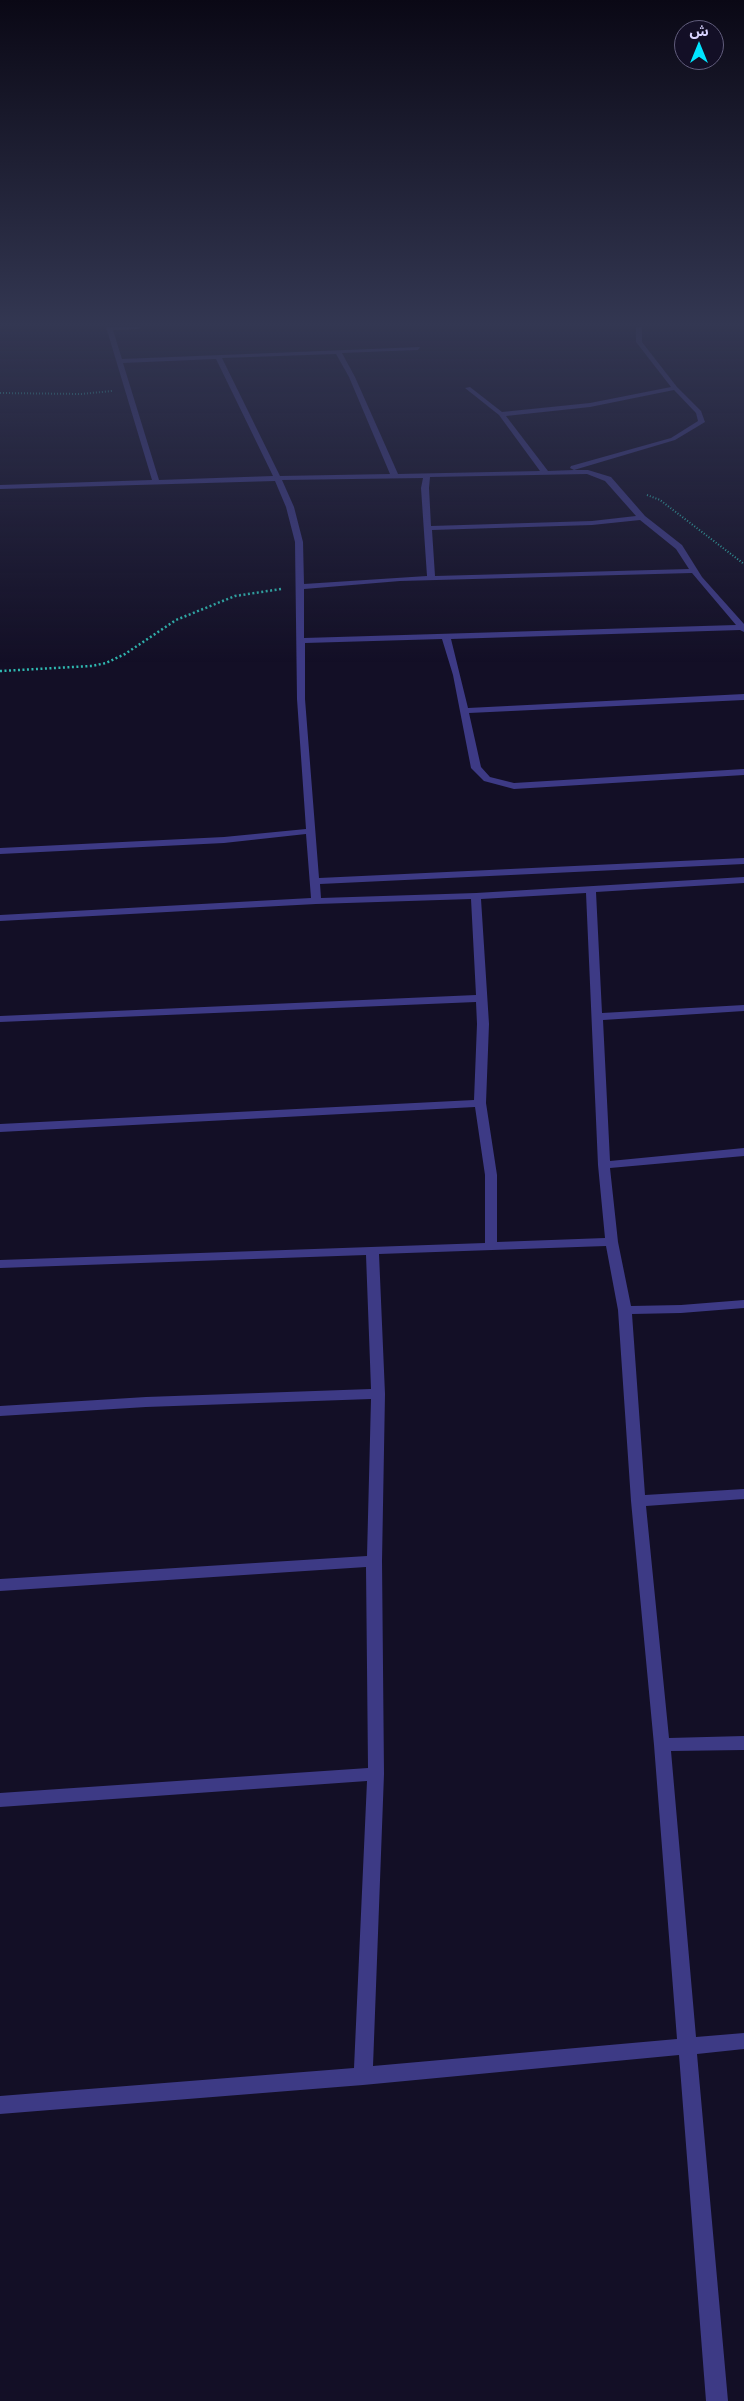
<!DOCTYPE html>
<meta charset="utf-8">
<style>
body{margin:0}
#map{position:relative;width:744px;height:2401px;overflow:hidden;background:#130f26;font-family:Jost,"Noto Sans Arabic",sans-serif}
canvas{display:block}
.north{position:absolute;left:674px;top:20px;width:50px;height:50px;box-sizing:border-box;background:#130f26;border:1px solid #625e7d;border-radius:50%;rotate:0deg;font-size:14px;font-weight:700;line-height:20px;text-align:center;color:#d9d4ff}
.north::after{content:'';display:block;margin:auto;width:18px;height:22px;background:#00e5ff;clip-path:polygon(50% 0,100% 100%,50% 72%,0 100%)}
</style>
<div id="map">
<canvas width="744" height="2401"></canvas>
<div class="north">ش</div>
</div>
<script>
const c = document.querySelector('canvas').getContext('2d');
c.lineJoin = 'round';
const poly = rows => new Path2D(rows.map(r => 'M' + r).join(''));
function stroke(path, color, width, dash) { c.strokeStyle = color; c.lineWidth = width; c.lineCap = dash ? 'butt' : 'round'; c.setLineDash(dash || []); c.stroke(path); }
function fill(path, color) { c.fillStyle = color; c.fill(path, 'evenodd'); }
stroke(poly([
 [0,393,81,394,112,391],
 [647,495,660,500,744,564]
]), '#2fb8b0', 2, [1, 2]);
stroke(poly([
 [0,671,92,666,106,663,125,654,176,620,235,596,281,589]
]), '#2fb8b0', 2.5, [2, 2.5]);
fill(poly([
 [106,327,141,327,138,329,113,330,122,359,420,347,418,350,342,353,355,377,398,474,540,471,499,415,465,388,470,387,502,412,590,403,671,387,636,342,636,327,642,327,642,342,677,387,701,411,705,422,675,440,574,470,588,470,611,477,645,516,682,545,702,577,744,624,744,632,740,630,451,639,468,708,744,694,744,700,469,713,481,767,490,777,514,783,744,769,744,775,514,789,484,781,471,768,453,675,442,639,305,643,305,699,319,878,744,858,744,864,320,884,321,898,476,893,744,877,744,883,596,892,602,1013,744,1005,744,1011,603,1020,610,1161,744,1148,744,1156,610,1168,618,1242,631,1306,681,1305,744,1300,744,1308,681,1313,632,1314,645,1495,744,1489,744,1499,646,1506,669,1738,744,1736,744,1750,671,1751,696,2037,744,2033,744,2049,697,2054,728,2401,706,2401,679,2055,363,2085,0,2114,0,2096,354,2068,367,1781,0,1807,0,1793,368,1768,366,1567,0,1591,0,1579,367,1556,371,1399,146,1407,0,1416,0,1406,146,1397,371,1389,366,1255,0,1268,0,1260,485,1243,485,1175,475,1107,0,1132,0,1124,474,1100,477,1024,476,1002,0,1022,0,1016,476,995,471,899,316,904,0,921,0,915,311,898,306,834,224,843,0,854,0,848,224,837,306,829,297,699,295,542,286,507,275,481,0,489,0,485,152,480,106,327],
 [336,354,349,377,390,474,280,476,222,358,336,354],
 [216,359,273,476,159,480,123,363,216,359],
 [674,390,696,413,698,421,671,438,571,466,570,468,574,470,548,471,506,416,590,407,674,390],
 [587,474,605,481,636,516,592,521,431,526,429,488,430,477,587,474],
 [423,478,421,488,427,576,304,584,303,542,294,507,282,480,423,478],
 [640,520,676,549,689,569,435,576,432,530,592,525,640,520],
 [692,573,736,625,304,638,304,589,400,581,692,573],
 [586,893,598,1165,605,1238,497,1242,497,1175,486,1103,489,1024,481,899,586,893],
 [606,1246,618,1310,631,1501,654,1745,677,2039,373,2066,384,1774,382,1561,385,1394,379,1254,606,1246]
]), '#3d3a85');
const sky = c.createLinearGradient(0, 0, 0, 663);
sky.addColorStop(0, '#0a0815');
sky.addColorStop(0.49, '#333752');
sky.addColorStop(1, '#33375200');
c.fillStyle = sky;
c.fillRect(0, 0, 744, 663);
</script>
